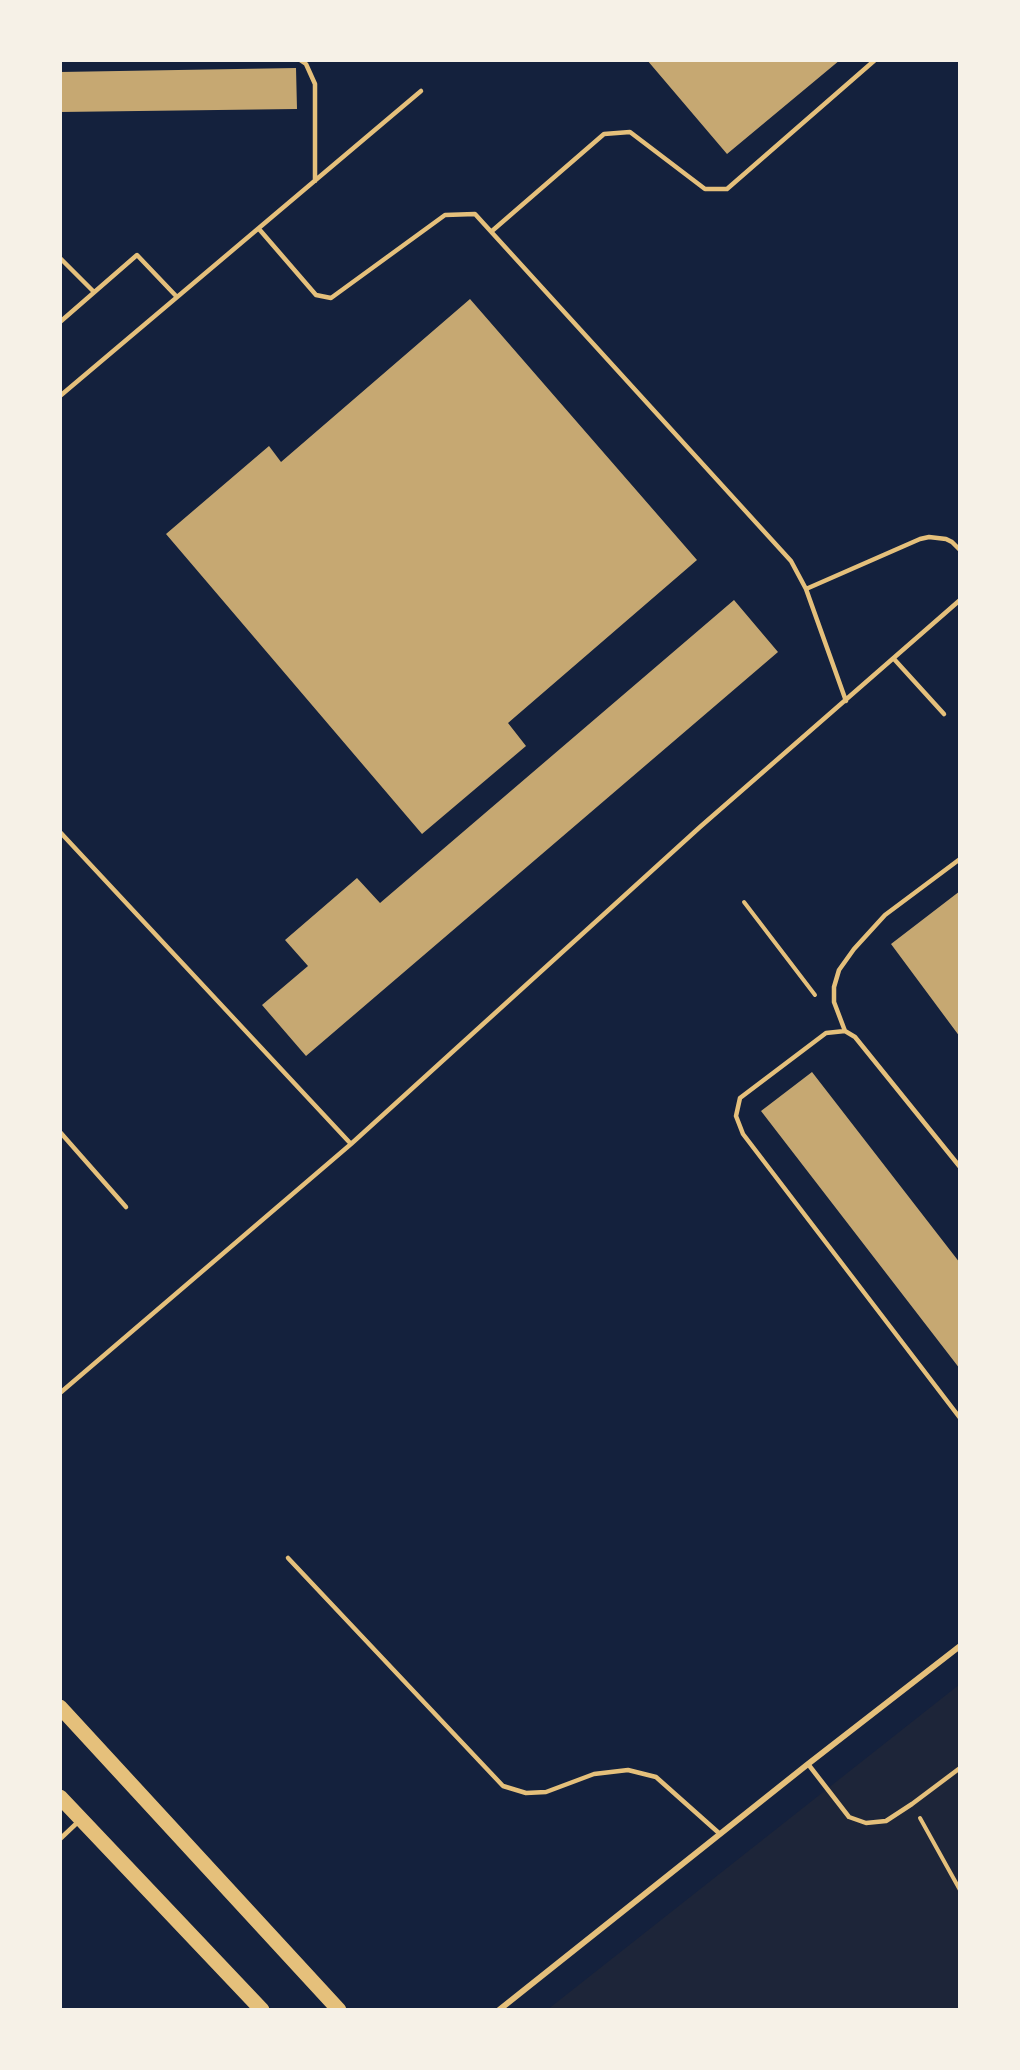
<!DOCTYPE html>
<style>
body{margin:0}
#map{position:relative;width:1020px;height:2070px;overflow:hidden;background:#14213d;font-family:"DejaVu Sans",sans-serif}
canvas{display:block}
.frame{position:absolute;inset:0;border:62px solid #f6f1e7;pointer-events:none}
</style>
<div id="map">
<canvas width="1020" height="2070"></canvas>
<div class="frame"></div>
</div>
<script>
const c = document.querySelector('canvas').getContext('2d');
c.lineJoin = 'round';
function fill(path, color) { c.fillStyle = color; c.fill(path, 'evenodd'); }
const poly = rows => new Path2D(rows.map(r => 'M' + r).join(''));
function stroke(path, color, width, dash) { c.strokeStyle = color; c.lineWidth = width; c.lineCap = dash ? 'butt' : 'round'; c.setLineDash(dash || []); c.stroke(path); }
fill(poly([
 [960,1684,960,2010,547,2010]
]), '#1d2539');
fill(poly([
 [647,60,840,60,727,154],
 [296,68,297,109,60,112,60,72],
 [470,299,697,560,508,723,526,746,422,834,166,534,269,446,281,462],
 [734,600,778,652,306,1056,262,1005,308,966,285,940,357,878,380,903],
 [960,891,960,1037,891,944],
 [812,1072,960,1263,960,1369,761,1111]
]), '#c6a872');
stroke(poly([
 [744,902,815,995],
 [920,1818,960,1890]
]), '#e5c07b', 4);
stroke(poly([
 [300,60,306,64,315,84,315,181],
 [259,229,316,295,331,298,445,215,475,214,791,561,806,589,846,701],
 [492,231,604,134,630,132,705,189,727,189,875,60],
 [60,258,94,292],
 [60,322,137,255,177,297],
 [60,396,421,91],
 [806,589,920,539,929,537,946,539,952,542,960,550],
 [894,659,944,714],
 [60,832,351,1144],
 [845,1031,834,1002,834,987,839,970,854,949,885,915,960,859],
 [60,1132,126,1207],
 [960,1167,855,1037,845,1031,826,1033,740,1098,736,1116,743,1134,960,1418],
 [60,1393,351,1144,700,827,960,600],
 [288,1558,503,1786,526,1793,546,1792,594,1774,628,1770,656,1777,720,1834],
 [808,1764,849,1817,866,1823,886,1821,912,1804,960,1768],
 [60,1839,79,1821]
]), '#e5c07b', 4.5);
stroke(poly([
 [499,2010,808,1764,960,1646]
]), '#e5c07b', 6);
stroke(poly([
 [60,1707,339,2010],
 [60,1797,262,2010]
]), '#e5c07b', 15);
</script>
